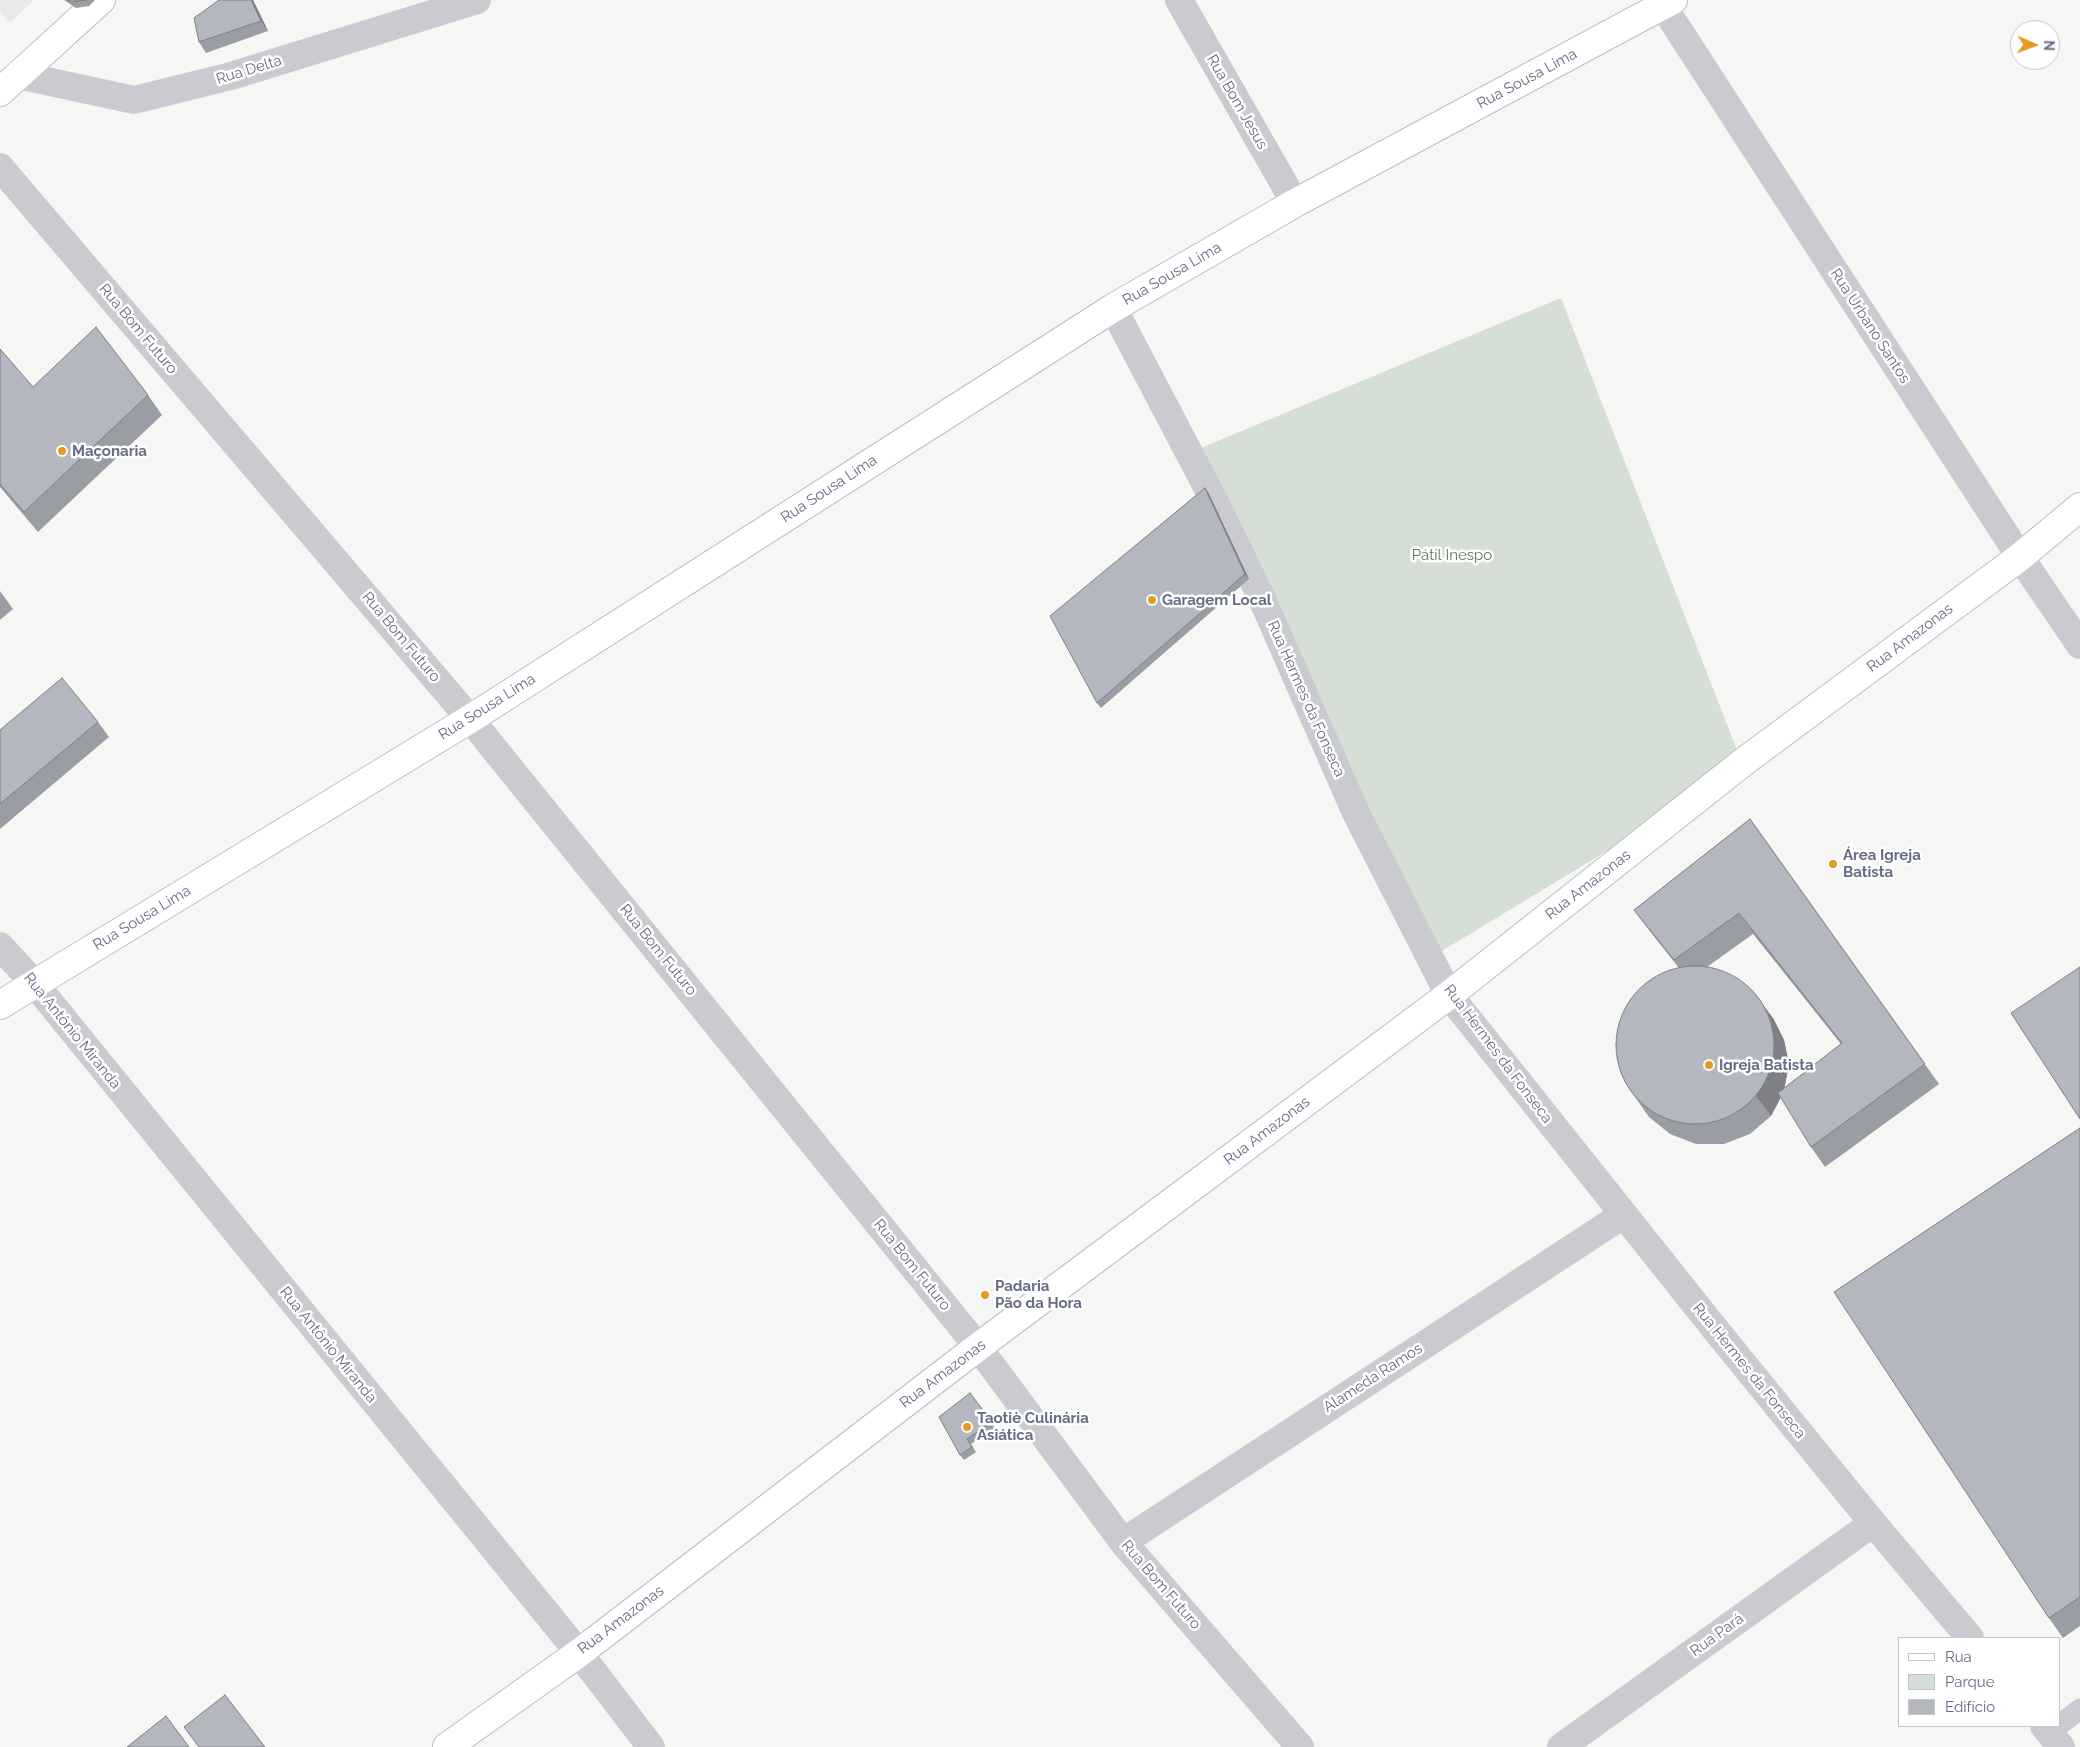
<!DOCTYPE html>
<meta charset="utf-8">
<style>
body{margin:0}
#map{position:relative;width:2080px;height:1747px;overflow:hidden;background:#f6f7f4;font-family:Raleway,sans-serif}
canvas{display:block}
.legend{position:absolute;left:1898px;top:1637px;width:162px;height:90px;box-sizing:border-box;background:#fff;border:1px solid #c2c4cf;margin:0;padding:6px 9px;list-style:none;font-size:15px;color:#666c86}
.legend li{display:flex;align-items:center;gap:10px;height:25px}
.legend b{width:25px;border:1px solid #c2c4cf}
.north{position:absolute;left:2010px;top:20px;width:50px;height:50px;box-sizing:border-box;background:#fff;border:1px solid #c2c4cf;border-radius:50%;rotate:92deg;font-size:14px;font-weight:700;line-height:20px;text-align:center;color:#666c86}
.north::after{content:'';display:block;margin:auto;width:18px;height:22px;background:#e69925;clip-path:polygon(50% 0,100% 100%,50% 72%,0 100%)}
</style>
<div id="map">
<canvas width="2080" height="1747"></canvas>
<ul class="legend">
<li><b style="height:6px;background:#fff"></b>Rua</li>
<li><b style="height:14px;background:#d5dfd6"></b>Parque</li>
<li><b style="height:14px;background:#b4b7bf"></b>Edifício</li>
</ul>
<div class="north">N</div>
</div>
<script>
const c = document.querySelector('canvas').getContext('2d');
c.lineJoin = 'round';
function fill(path, color) { c.fillStyle = color; c.fill(path, 'evenodd'); }
const poly = rows => new Path2D(rows.map(r => 'M' + r).join(''));
function stroke(path, color, width, dash) { c.strokeStyle = color; c.lineWidth = width; c.lineCap = dash ? 'butt' : 'round'; c.setLineDash(dash || []); c.stroke(path); }
function write(font, color, halo, rows, align = 'center') {
  c.font = font + ' Raleway,sans-serif'; c.lineWidth = 5; c.setLineDash([]); c.textBaseline = 'middle'; c.strokeStyle = halo; c.fillStyle = color; for (const [text, x, y, turn = 0] of rows) {
    c.save(); c.translate(x, y); c.rotate((+turn || 0) * Math.PI / 180); c.textAlign = isNaN(turn) ? turn : align; if (halo) c.strokeText(text, 0, 0); c.fillText(text, 0, 0); c.restore();
  }
}
fill(poly([
 [0,0,34,0,10,23,0,12]
]), '#e7e8e7');
fill(poly([
 [1561,298,1744,768,1427,960,1189,453]
]), '#d5dfd6');
const secondary = poly([
 [0,92,101,0],
 [0,1005,470,719,1113,308,1295,203,1673,0],
 [447,1747,579,1653,978,1347,1449,995,1746,760,2020,557,2080,507]
]);
stroke(secondary, '#bcbdc4', 30);
stroke(poly([
 [2059,1725,2080,1709]
]), '#cacbd0', 21);
stroke(poly([
 [1179,0,1295,203],
 [1663,6,2020,557,2080,645],
 [18,75,134,100,231,76,477,0],
 [0,167,470,719,978,1347,1123,1542,1300,1747],
 [1113,308,1217,506,1263,601,1356,813,1449,995,1715,1329,1873,1523,1970,1638],
 [0,946,34,983,579,1653,651,1747],
 [1123,1542,1623,1215],
 [2044,1726,2061,1747],
 [1561,1747,1873,1523]
]), '#cacbd0', 28);
stroke(secondary, '#fff', 28);
fill(poly([
 [64,0,95,0,89,6,76,8],
 [253,0,268,31,206,53,199,42],
 [0,349,33,387,148,395,162,415,38,532,0,487],
 [1205,488,1209,494,1249,579,1101,708,1097,703],
 [0,591,13,609,0,620],
 [98,722,109,737,0,829,0,730],
 [1750,819,1939,1084,1825,1167,1811,1147,1781,1097,1771,1116,1750,1134,1724,1144,1696,1144,1670,1134,1649,1117,1635,1097,1679,968,1649,930,1634,910],
 [1753,934,1841,1044,1784,1088,1789,1064,1784,1040,1773,1018,1707,967],
 [2080,1128,2080,1626,2063,1638,2049,1618],
 [970,1393,995,1428,971,1444,976,1452,964,1460,960,1455]
]), '#9b9da4');
fill(poly([
 [251,0,253,0,268,31,261,21],
 [1205,488,1209,494,1249,579,1245,574],
 [1758,998,1773,1018,1784,1040,1789,1064,1784,1091,1771,1116,1756,1096]
]), '#7e8086');
const building = poly([
 [68,0,86,0,72,2,68,0],
 [219,0,251,0,261,21,199,42,194,18,219,0],
 [96,327,148,395,24,512,0,484,0,349,33,387,96,327],
 [1205,488,1245,574,1097,703,1050,616,1205,488],
 [62,678,98,722,0,804,0,730,62,678],
 [1750,819,1925,1064,1811,1147,1778,1093,1842,1043,1739,913,1674,960,1634,910,1750,819],
 '1616 1045a79 79 0 1 1 158 0a79 79 0 1 1-158 0Z',
 [2080,967,2080,1119,2011,1013,2080,967],
 [2080,1128,2080,1597,2049,1618,1834,1292,2080,1128],
 [970,1393,992,1422,967,1439,972,1447,960,1455,939,1417,970,1393],
 [225,1695,265,1747,199,1747,184,1727,225,1695],
 [166,1716,189,1747,127,1747,166,1716]
]);
fill(building, '#b4b7bf');
stroke(building, '#7e8086', 1);
for (const [x, y, r, color] of [
 [62,451,5,"#e69925"],
 [1152,600,5,"#e69925"],
 [1833,864,5,"#e69925"],
 [1709,1065,5,"#e69925"],
 [985,1295,5,"#e69925"],
 [967,1427,5,"#e69925"]
]) { const dot = new Path2D(); dot.arc(x, y, r, 0, 2 * Math.PI); c.fillStyle = color; c.fill(dot); stroke(dot, '#fff', 2); }
write('15px', '#666c86', '#fff', [
 ["Rua Delta",249,70,-17],
 ["Rua Sousa Lima",1527,79,-28],
 ["Rua Bom Jesus",1237,102,60],
 ["Rua Sousa Lima",1172,274,-30],
 ["Rua Urbano Santos",1870,326,57],
 ["Rua Bom Futuro",138,329,50],
 ["Rua Sousa Lima",829,489,-33],
 ["Rua Bom Futuro",401,637,50],
 ["Rua Amazonas",1910,638,-37],
 ["Rua Hermes da Fonseca",1306,699,66],
 ["Rua Sousa Lima",487,707,-32],
 ["Rua Amazonas",1588,885,-38],
 ["Rua Sousa Lima",142,918,-31],
 ["Rua Bom Futuro",658,950,51],
 ["Rua Antônio Miranda",72,1031,51],
 ["Rua Hermes da Fonseca",1498,1054,53],
 ["Rua Amazonas",1267,1131,-37],
 ["Rua Bom Futuro",912,1265,51],
 ["Rua Antônio Miranda",328,1345,51],
 ["Rua Hermes da Fonseca",1749,1371,51],
 ["Rua Amazonas",943,1374,-37],
 ["Alameda Ramos",1373,1378,-33],
 ["Rua Bom Futuro",1161,1585,49],
 ["Rua Amazonas",621,1620,-37],
 ["Rua Pará",1717,1635,-36]
]);
write('bold 15px', '#666c86', '#fff', [
 ["Maçonaria",72,451],
 ["Garagem Local",1162,600],
 ["Área Igreja",1843,855],
 ["Batista",1843,872],
 ["Igreja Batista",1719,1065],
 ["Padaria",995,1286],
 ["Pão da Hora",995,1303],
 ["Taotiè Culinária",977,1418],
 ["Asiática",977,1435]
], 'left');
write('15px', '#617865', '#fff', [
 ["Pátil Inespo",1452,555]
]);
</script>
